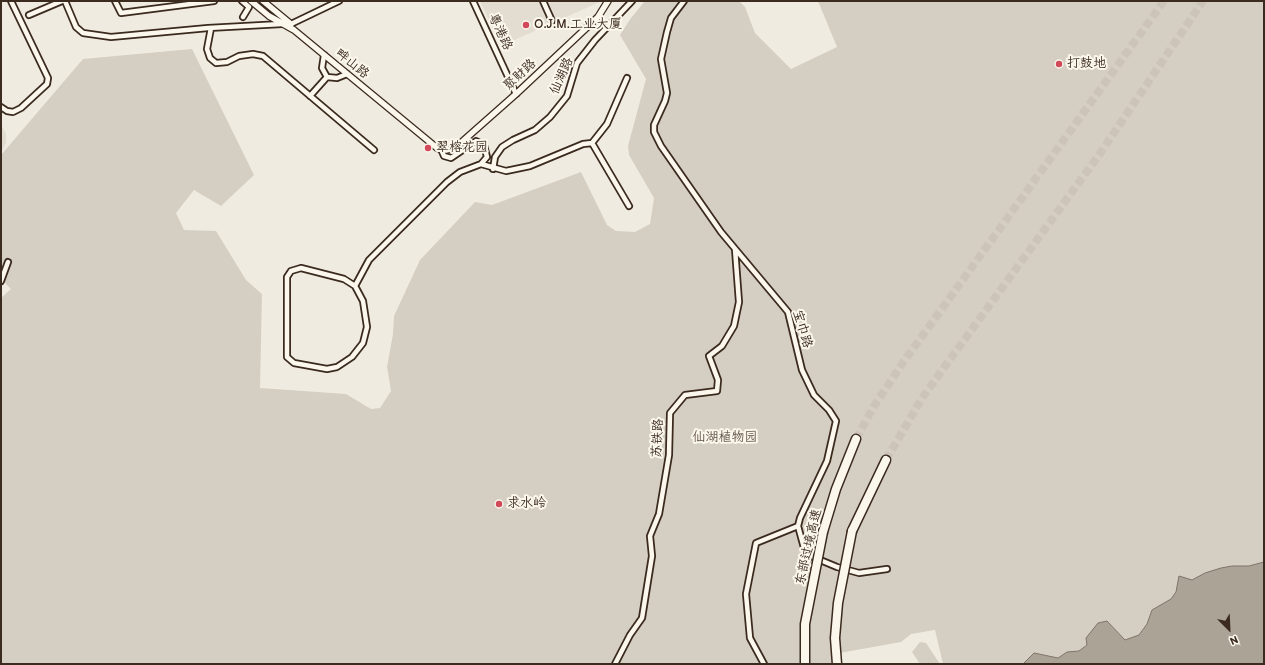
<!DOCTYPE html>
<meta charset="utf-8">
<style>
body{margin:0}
#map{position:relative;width:1265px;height:665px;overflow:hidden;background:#f0ebe0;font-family:Itim,sans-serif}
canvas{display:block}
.frame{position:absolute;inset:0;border:2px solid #3b2a1e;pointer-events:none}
.north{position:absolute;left:1209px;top:609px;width:40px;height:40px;-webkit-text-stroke:3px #fbf7ec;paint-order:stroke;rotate:156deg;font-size:11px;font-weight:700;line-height:16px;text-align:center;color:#3b2a1e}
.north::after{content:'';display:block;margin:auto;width:14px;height:18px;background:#3b2a1e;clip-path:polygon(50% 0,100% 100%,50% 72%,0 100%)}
</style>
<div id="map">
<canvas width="1265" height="665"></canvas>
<div class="frame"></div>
<div class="north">N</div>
</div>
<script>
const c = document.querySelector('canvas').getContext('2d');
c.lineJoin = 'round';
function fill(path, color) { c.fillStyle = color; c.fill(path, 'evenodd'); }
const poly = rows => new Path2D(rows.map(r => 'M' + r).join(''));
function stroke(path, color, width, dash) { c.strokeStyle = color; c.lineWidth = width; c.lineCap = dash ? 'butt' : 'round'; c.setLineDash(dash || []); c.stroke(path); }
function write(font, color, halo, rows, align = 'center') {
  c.font = font + ' Itim,"LXGW WenKai TC",sans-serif'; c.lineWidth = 4; c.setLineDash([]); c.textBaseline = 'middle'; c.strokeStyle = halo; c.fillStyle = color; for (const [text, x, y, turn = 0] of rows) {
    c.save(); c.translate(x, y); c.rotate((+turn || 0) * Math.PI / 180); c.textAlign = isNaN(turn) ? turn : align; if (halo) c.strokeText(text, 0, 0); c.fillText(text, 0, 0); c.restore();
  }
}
fill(poly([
 [480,1,602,1,501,46],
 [1,124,6,134,6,143,1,153]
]), '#e2dcd1');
fill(poly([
 [645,1,739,1,745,7,755,33,791,69,837,47,818,1,1264,1,1264,562,1249,566,1232,566,1205,573,1176,592,1171,599,1163,605,1152,610,1147,624,1139,635,1125,640,1107,621,1087,645,1079,651,1067,652,1058,658,1034,653,1023,664,943,664,935,630,911,634,901,642,834,654,837,664,1,664,1,298,11,289,1,279,1,155,83,59,192,49,254,175,221,206,194,190,176,213,184,230,216,231,246,280,262,294,260,388,346,394,371,409,380,408,391,391,387,367,393,334,394,316,420,260,475,202,492,205,581,172,607,225,616,231,635,232,650,224,654,198,629,155,628,146,646,79,620,35,631,18],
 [920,642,926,643,940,664,920,664,912,652]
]), '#d5cec3');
const water = poly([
 [1264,562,1264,664,1023,664,1034,653,1058,658,1067,652,1079,651,1087,645,1086,638,1098,623,1107,621,1125,640,1139,635,1147,624,1152,610,1171,599,1176,592,1179,576,1192,580,1205,573,1221,568,1232,566,1249,566,1264,562]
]);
fill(water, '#aca397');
stroke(water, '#7f7367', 1);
stroke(poly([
 [856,439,874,406,902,364,1164,1],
 [886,460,922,398,1101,152,1203,1]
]), '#ccc4b9', 8, [8, 4]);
const minor = poly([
 [65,1,76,27,83,33,111,37,208,28,282,24],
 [115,1,121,13,214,1],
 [242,1,249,7,243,17],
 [473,1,516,94],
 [543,1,552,21],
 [684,1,671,18,667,32,661,59,667,93,665,101,654,125,654,132,661,146,721,232,788,312,802,370,814,395,829,410,836,421,827,461,800,518,798,526,804,548,813,557,837,567,859,573,887,569],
 [29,15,62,1],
 [291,24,339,1],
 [211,28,207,49,210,58,216,63,227,62,239,56,253,54,263,56,374,150],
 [324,55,322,68,327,77,337,78,347,74],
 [310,96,327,77],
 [1,107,7,111,13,112,21,108,47,84,48,78,11,1],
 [592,143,607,124,627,78],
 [592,143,629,206],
 [481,164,506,171,530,166,583,144,592,143],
 [493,169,495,157,502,147,513,140,535,130,550,117,567,96,577,63,595,40,632,1],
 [301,268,344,279,355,286,363,301,367,327,363,343,352,357,337,367,327,369,294,363,287,357,287,277,291,271,301,268],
 [1,281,8,262],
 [355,286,369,260,447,182,460,172,481,164,487,157,484,145,476,141,451,158,444,156,441,149],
 [615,664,630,635,642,618,652,556,650,536,659,514,669,455,670,413,685,395,717,391,718,380,709,356,722,346,734,326,739,302,735,249],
 [764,664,750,638,746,594,756,543,798,526]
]);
const tertiary = poly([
 [251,1,269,16,294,30,437,148,446,150,455,148,516,94,598,17,608,1],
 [263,1,291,24]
]);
const motorway = poly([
 [852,531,886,460],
 [823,532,836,489,856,439]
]);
stroke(minor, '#3b2a1e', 8);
stroke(tertiary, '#3b2a1e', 8);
stroke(motorway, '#3b2a1e', 11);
stroke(minor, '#fbf7ec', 4.5);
stroke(tertiary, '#fbf7ec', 5.5);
stroke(motorway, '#fbf7ec', 8);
const motorwayBridge = poly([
 [805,664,805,624,823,532],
 [837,664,835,638,838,603,852,531]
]);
stroke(motorwayBridge, '#3b2a1e', 11, []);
stroke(motorwayBridge, '#fbf7ec', 8);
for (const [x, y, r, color] of [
 [526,25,4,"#d1495b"],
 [1059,64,4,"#d1495b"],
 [428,148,4,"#d1495b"],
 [499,504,4,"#d1495b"]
]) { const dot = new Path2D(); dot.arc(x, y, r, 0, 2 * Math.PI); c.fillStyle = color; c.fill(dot); stroke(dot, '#fbf7ec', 1.5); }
write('13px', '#3b2a1e', '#fbf7ec', [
 ["O.J.M.工业大厦",534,25],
 ["打鼓地",1067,64],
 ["翠榕花园",436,148],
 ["求水岭",507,504]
], 'left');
write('13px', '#3b2a1e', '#fbf7ec', [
 ["粤港路",500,32,65],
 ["畔山路",352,64,39],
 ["聚财路",520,75,-43],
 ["仙湖路",562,76,-66],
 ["宝巾路",802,329,73],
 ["苏铁路",658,438,-87],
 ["东部过境高速",809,547,-77]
]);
write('13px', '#625347', '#fbf7ec', [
 ["仙湖植物园",725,438]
]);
</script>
